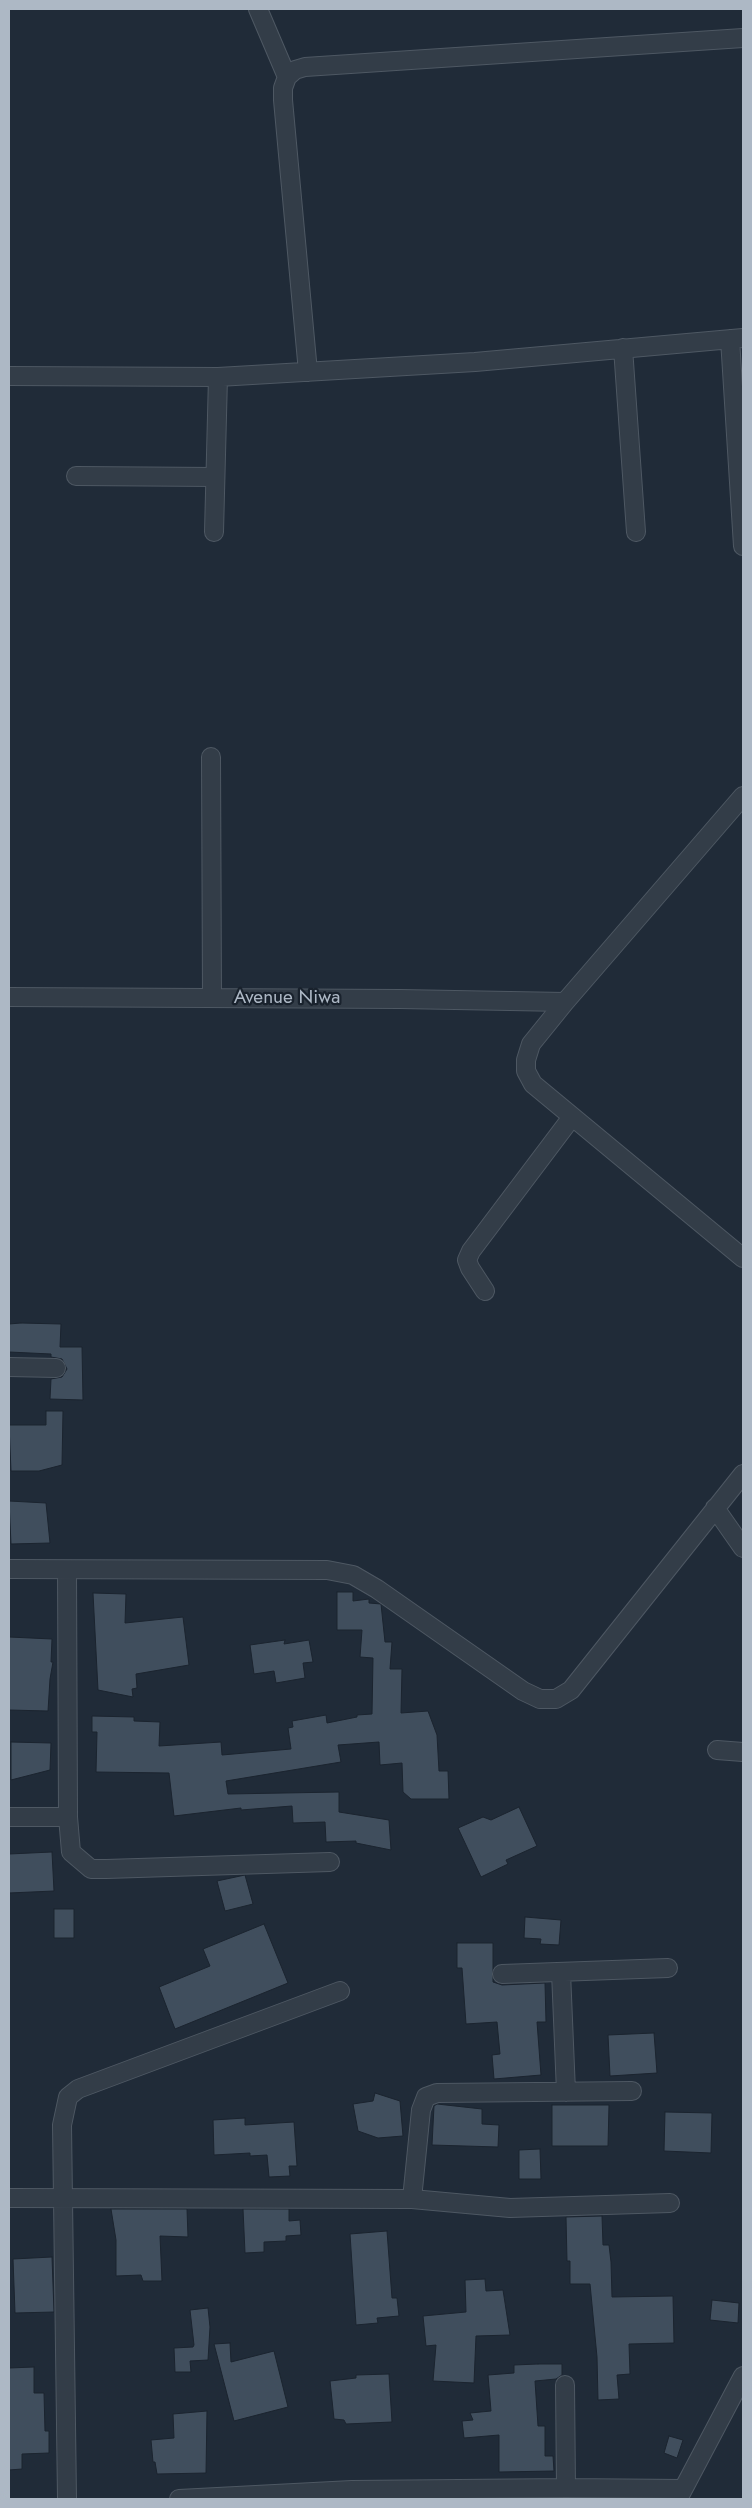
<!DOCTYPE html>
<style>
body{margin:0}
#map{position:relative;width:752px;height:2508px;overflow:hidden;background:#202b38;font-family:Jost,sans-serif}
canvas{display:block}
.frame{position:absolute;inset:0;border:10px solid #adb8c5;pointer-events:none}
</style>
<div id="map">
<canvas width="752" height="2508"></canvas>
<div class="frame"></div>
</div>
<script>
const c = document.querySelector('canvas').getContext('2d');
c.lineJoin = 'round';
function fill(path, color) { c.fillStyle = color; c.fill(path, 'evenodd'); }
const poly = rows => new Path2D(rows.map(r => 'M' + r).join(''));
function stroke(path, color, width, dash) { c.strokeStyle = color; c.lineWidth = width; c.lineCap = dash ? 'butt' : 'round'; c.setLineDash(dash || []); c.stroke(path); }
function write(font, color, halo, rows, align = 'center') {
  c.font = font + ' Jost,sans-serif'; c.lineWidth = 4.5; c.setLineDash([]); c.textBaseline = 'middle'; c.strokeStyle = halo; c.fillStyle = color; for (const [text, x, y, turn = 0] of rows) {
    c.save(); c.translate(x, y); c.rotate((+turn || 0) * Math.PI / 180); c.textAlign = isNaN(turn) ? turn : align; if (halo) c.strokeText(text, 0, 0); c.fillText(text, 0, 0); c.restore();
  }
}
const building = poly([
 [21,1323,61,1324,60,1347,82,1347,83,1400,50,1399,51,1379,62,1377,67,1369,62,1359,51,1357,51,1354,9,1352,9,1324,21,1323],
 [46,1411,63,1411,62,1465,39,1471,11,1471,9,1425,46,1425,46,1411],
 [9,1501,46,1503,50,1543,11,1544,9,1501],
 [337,1592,353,1592,353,1601,369,1599,369,1603,381,1604,385,1642,392,1642,390,1669,402,1669,401,1713,428,1711,437,1735,439,1771,448,1771,449,1799,411,1799,403,1792,402,1763,380,1765,379,1742,338,1745,341,1762,226,1781,228,1794,339,1792,339,1812,389,1820,391,1850,356,1843,356,1841,326,1842,325,1822,293,1823,292,1806,241,1810,241,1808,174,1816,169,1773,96,1772,97,1732,92,1732,92,1716,134,1717,134,1721,160,1722,159,1746,221,1742,222,1755,291,1749,288,1728,293,1727,292,1721,326,1715,327,1723,357,1717,357,1715,372,1714,373,1658,360,1657,362,1630,337,1630,337,1592],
 [93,1593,126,1594,125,1623,183,1617,189,1665,136,1674,137,1688,132,1689,133,1697,98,1690,93,1593],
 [9,1637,52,1639,51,1662,53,1662,50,1679,48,1711,9,1710,9,1637],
 [285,1640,284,1644,309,1640,313,1662,303,1663,305,1678,276,1683,274,1671,254,1674,250,1645,285,1640],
 [11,1742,51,1743,50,1770,11,1780,11,1742],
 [519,1807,537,1846,506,1860,508,1864,481,1877,458,1828,483,1817,491,1820,519,1807],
 [52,1852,54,1891,9,1893,9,1854,52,1852],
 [245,1875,253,1904,225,1911,217,1881,245,1875],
 [54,1909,74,1909,74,1938,54,1938,54,1909],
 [525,1917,561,1920,559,1945,540,1944,541,1939,524,1938,525,1917],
 [264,1924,288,1983,175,2029,159,1987,210,1966,203,1949,264,1924],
 [457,1943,493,1943,493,1982,502,1985,545,1983,546,2022,537,2022,541,2075,494,2079,492,2055,500,2054,497,2022,466,2024,462,1968,457,1968,457,1943],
 [654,2033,657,2073,610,2076,608,2035,654,2033],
 [375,2093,400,2101,403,2136,378,2138,358,2131,353,2104,373,2101,375,2093],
 [437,2104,482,2109,482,2124,499,2125,498,2147,432,2145,434,2106,437,2104],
 [552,2105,609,2105,608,2146,552,2146,552,2105],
 [665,2112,712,2113,711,2153,664,2151,665,2112],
 [245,2118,245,2125,294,2122,297,2166,289,2166,290,2176,269,2177,267,2155,250,2156,250,2153,214,2155,213,2120,245,2118],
 [540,2149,541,2179,519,2179,519,2150,540,2149],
 [111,2209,187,2209,188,2237,160,2236,162,2281,143,2281,141,2275,116,2276,116,2240,111,2209],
 [243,2209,289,2209,289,2221,300,2220,301,2235,286,2236,286,2241,264,2242,264,2252,245,2253,243,2209],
 [602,2216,603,2245,609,2245,611,2262,612,2297,673,2296,674,2343,629,2344,630,2374,617,2375,619,2399,598,2400,597,2357,590,2284,570,2284,570,2261,567,2261,566,2217,602,2216],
 [387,2231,392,2298,397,2298,399,2316,377,2318,378,2323,356,2325,350,2234,387,2231],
 [52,2257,54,2312,15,2313,13,2259,52,2257],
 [485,2279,486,2291,503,2290,510,2335,476,2336,474,2383,433,2381,436,2345,426,2346,423,2316,466,2312,465,2280,485,2279],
 [712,2300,739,2303,738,2323,710,2320,712,2300],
 [208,2308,210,2327,208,2360,190,2361,191,2372,175,2372,174,2348,193,2347,194,2345,190,2310,208,2308],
 [230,2343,231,2362,274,2351,288,2407,234,2421,214,2344,230,2343],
 [538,2364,562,2364,562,2375,556,2379,535,2381,538,2426,545,2426,545,2456,553,2456,554,2471,499,2472,499,2435,464,2438,462,2421,473,2420,470,2413,491,2411,488,2375,514,2373,514,2365,538,2364],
 [34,2367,34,2393,44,2393,45,2431,49,2431,49,2453,22,2454,22,2469,9,2470,9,2368,34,2367],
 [389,2374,392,2422,346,2424,344,2420,334,2419,330,2381,356,2378,356,2375,389,2374],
 [207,2411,206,2473,157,2474,155,2462,153,2462,151,2440,174,2438,173,2414,207,2411],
 [669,2436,683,2440,677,2458,664,2453,669,2436]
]);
fill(building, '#404e5d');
stroke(building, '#1b242f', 1);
const street = poly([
 [258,9,287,77],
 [730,339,743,546],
 [623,348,636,532],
 [308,372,283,100,283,88,287,77,295,70,305,67,743,38],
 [9,376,218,377,475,362,743,338],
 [76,476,215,477],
 [214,532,218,377],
 [211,757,212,998],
 [743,796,565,1002,531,1044,526,1060,526,1071,533,1084,743,1258],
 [9,997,400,999,565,1002],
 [485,1291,470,1268,467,1260,471,1251,572,1117],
 [9,1367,56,1368],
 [715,1508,743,1548],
 [9,1569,327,1570,353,1575,377,1589,523,1691,540,1699,556,1699,571,1690,743,1474],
 [67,1570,68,1817,71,1852,91,1869,106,1869,330,1862],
 [717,1750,743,1752],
 [9,1817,68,1817],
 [561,1972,566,2092],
 [502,1974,668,1968],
 [9,2198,412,2199,510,2208,670,2203],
 [412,2199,421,2110,426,2097,437,2093,632,2091],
 [565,2385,566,2488],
 [67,2499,62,2125,68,2097,78,2089,340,1991],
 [179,2499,352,2490,566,2488,682,2489],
 [678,2499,743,2376]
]);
stroke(street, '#4e5863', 20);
stroke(street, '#333d48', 18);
write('19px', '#adb8c5', '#19222d', [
 ["Avenue Niwa",287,998]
]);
</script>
